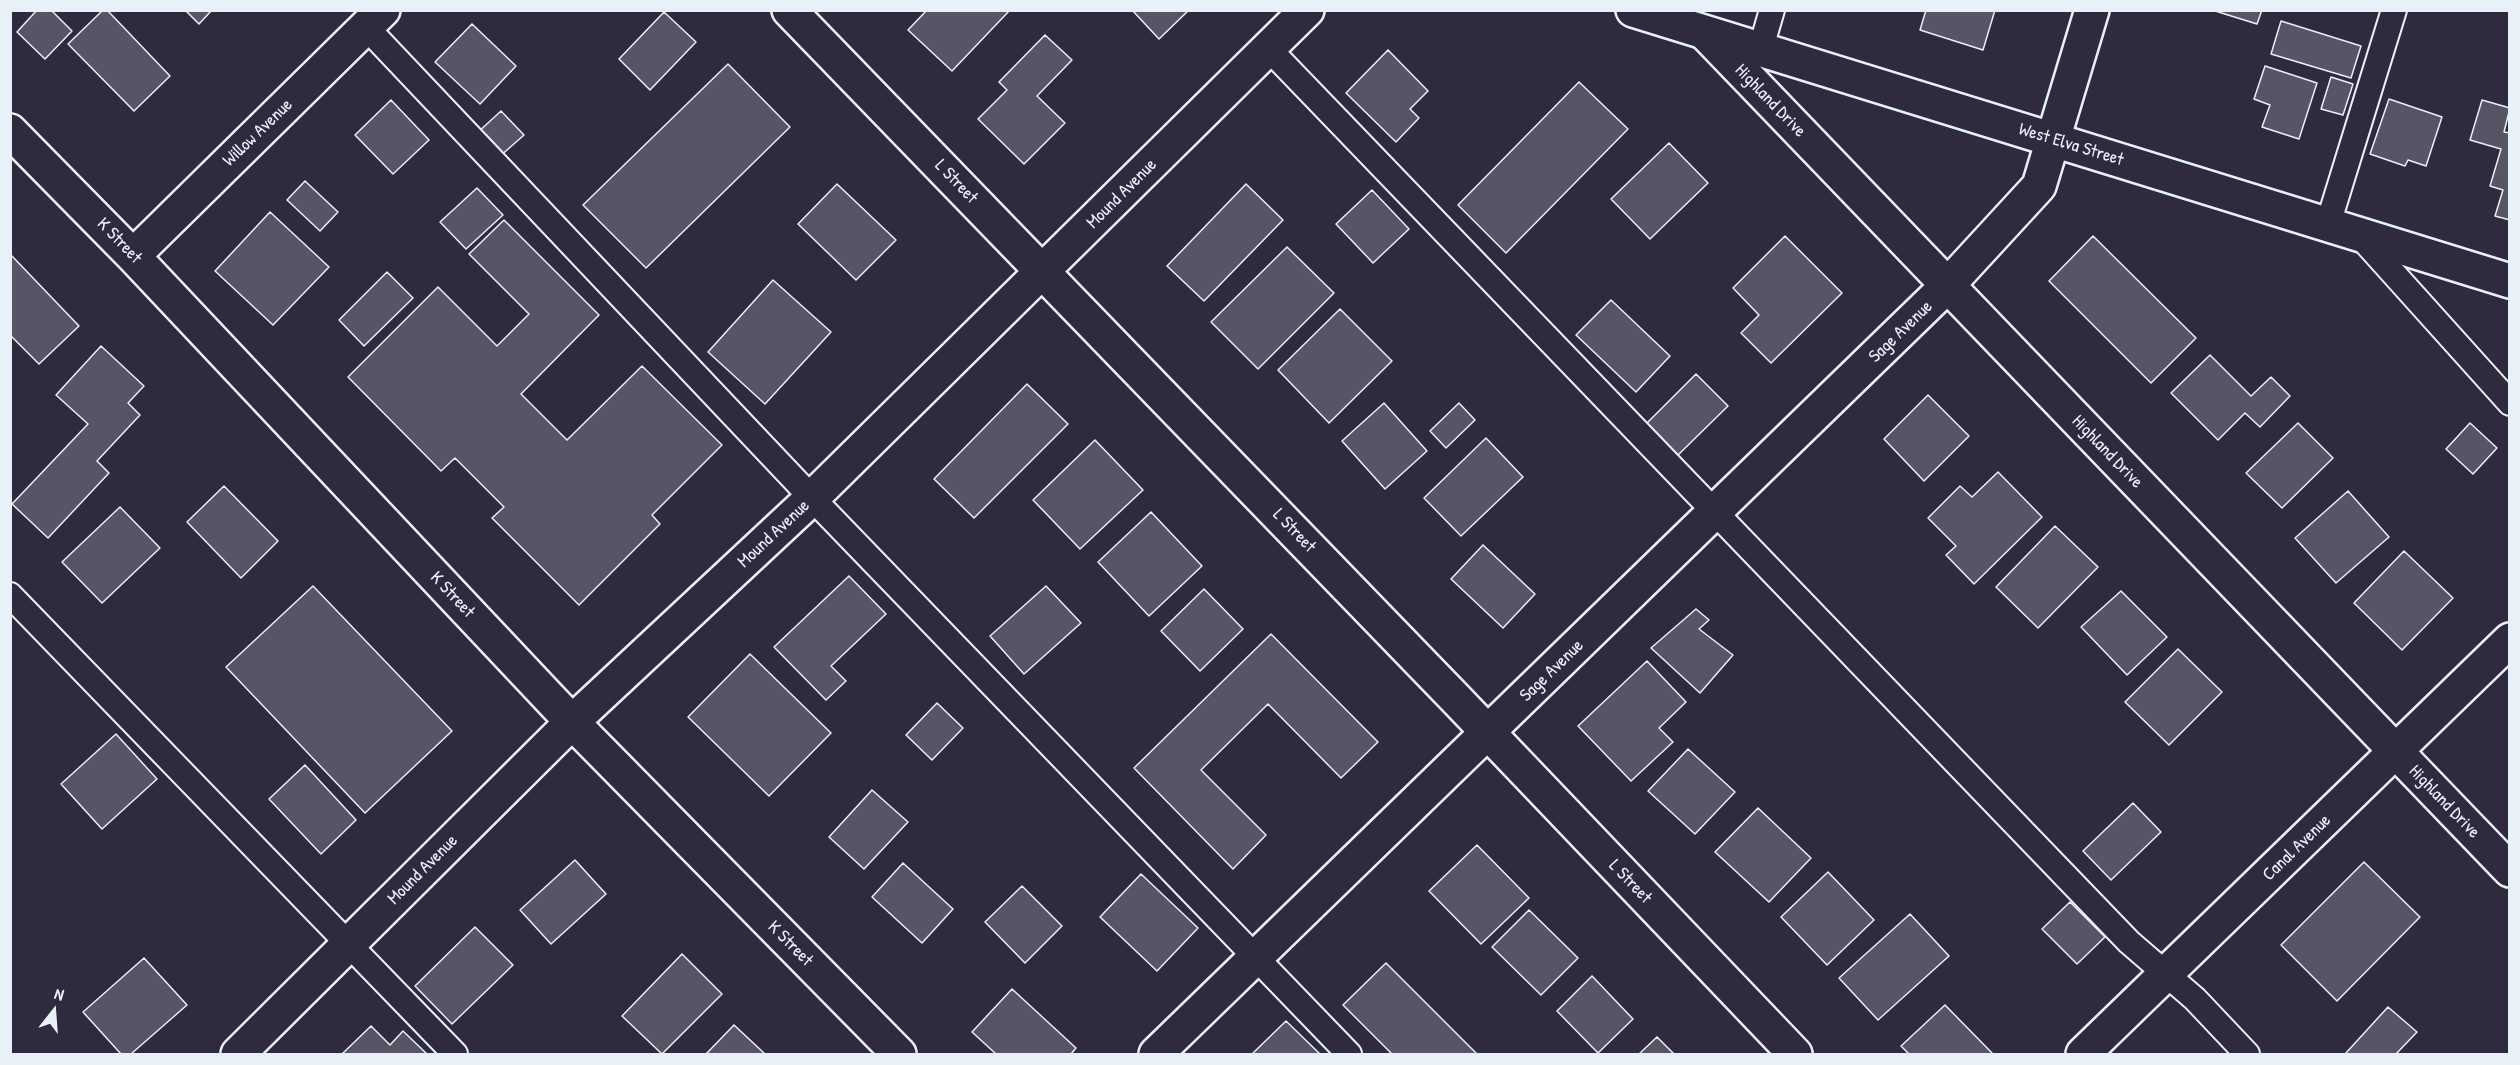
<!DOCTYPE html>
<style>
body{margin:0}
#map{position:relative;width:2520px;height:1065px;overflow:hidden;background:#2f2a3d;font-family:"Patrick Hand",sans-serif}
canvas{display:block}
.frame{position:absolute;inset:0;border:12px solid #e8f1f8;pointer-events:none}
.north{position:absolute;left:24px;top:981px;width:60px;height:60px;-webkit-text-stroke:4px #2f2a3d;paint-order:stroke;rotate:17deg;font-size:16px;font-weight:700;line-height:24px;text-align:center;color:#e8f1f8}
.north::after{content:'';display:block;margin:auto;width:21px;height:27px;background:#e8f1f8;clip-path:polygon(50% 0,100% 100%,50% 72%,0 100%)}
</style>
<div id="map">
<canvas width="2520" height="1065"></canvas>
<div class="frame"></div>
<div class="north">N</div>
</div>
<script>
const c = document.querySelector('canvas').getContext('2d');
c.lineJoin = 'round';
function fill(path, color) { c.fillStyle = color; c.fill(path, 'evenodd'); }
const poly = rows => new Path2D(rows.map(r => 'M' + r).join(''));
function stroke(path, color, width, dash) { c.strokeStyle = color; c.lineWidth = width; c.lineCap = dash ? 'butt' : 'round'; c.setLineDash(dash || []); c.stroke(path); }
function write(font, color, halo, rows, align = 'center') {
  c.font = font + ' "Patrick Hand",sans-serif'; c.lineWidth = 6; c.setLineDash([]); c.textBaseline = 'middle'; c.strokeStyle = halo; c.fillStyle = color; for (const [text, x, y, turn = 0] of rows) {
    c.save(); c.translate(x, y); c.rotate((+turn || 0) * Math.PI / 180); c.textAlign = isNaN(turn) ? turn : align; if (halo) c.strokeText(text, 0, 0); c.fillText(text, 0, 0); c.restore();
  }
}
const building = poly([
 [37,10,51,10,72,31,45,59,17,32,37,10],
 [103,10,107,10,170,76,134,111,68,44,103,10],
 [185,10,212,10,199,24,185,10],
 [927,10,1010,10,952,71,908,30,927,10],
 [1132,10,1189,10,1159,39,1132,10],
 [1926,10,1995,10,1983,50,1920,30,1926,10],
 [2212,10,2262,10,2257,24,2212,10],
 [664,12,696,42,650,90,619,59,664,12],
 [2281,21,2361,46,2351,78,2271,54,2281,21],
 [472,24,516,66,480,104,435,62,472,24],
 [1045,35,1072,60,1037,96,1065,123,1024,164,978,119,1007,90,999,82,1045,35],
 [1388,50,1428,91,1410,109,1419,118,1396,142,1346,93,1388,50],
 [728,64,790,127,646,268,583,205,728,64],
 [2265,66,2317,83,2299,139,2262,127,2270,105,2254,99,2265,66],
 [2331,77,2353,84,2343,115,2321,109,2331,77],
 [1579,82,1628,129,1506,253,1458,205,1579,82],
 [2389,99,2442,117,2426,166,2408,160,2405,166,2370,154,2389,99],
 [391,100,429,140,393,174,355,135,391,100],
 [2482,100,2510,108,2504,132,2510,133,2510,220,2495,216,2503,190,2490,186,2501,149,2470,140,2482,100],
 [501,111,524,135,498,158,476,134,501,111],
 [1669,143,1708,183,1650,239,1611,199,1669,143],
 [305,181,338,212,320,231,287,200,305,181],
 [837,184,896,240,856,280,798,224,837,184],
 [1246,184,1283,220,1204,301,1167,266,1246,184],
 [477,188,503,215,466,249,440,222,477,188],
 [1372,190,1409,229,1373,263,1336,224,1372,190],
 [270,212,329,267,273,325,215,271,270,212],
 [504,220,599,315,521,394,567,440,642,366,722,445,652,515,660,524,579,605,492,518,504,507,455,458,441,471,348,377,438,287,497,346,529,314,469,254,504,220],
 [1785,236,1842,293,1771,363,1741,333,1759,315,1733,288,1785,236],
 [2093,236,2196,338,2151,383,2049,281,2093,236],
 [1287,247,1334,293,1258,369,1211,322,1287,247],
 [11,255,79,326,39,364,10,335,11,255],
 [387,272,413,298,364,346,339,320,387,272],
 [773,280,831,332,765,404,708,352,773,280],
 [1611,300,1670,356,1636,392,1576,335,1611,300],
 [1340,309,1392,361,1329,423,1278,370,1340,309],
 [101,346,144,386,128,403,140,415,97,461,109,473,48,538,12,504,88,424,56,395,101,346],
 [2210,355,2251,396,2271,377,2290,396,2260,427,2245,413,2218,440,2171,393,2210,355],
 [1696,374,1728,406,1678,455,1646,424,1696,374],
 [1027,384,1068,424,974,518,934,479,1027,384],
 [1928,395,1969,436,1924,481,1884,439,1928,395],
 [1384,403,1427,451,1385,489,1342,441,1384,403],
 [1459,403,1475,420,1446,448,1430,431,1459,403],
 [2298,423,2333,458,2282,508,2246,473,2298,423],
 [2470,423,2497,448,2473,474,2446,449,2470,423],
 [1486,438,1523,477,1461,536,1424,498,1486,438],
 [1095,440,1143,490,1080,549,1033,500,1095,440],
 [1998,472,2042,517,1974,584,1946,555,1956,546,1928,518,1960,486,1972,497,1998,472],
 [224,486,278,541,241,578,187,522,224,486],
 [2348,491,2389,537,2336,583,2295,538,2348,491],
 [120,507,160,548,102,603,62,562,120,507],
 [1151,512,1202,566,1149,616,1098,562,1151,512],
 [2055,526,2098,567,2038,628,1996,587,2055,526],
 [1483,545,1535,594,1503,628,1451,579,1483,545],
 [2404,551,2453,598,2402,650,2354,603,2404,551],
 [849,576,886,614,831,666,846,681,826,700,774,647,849,576],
 [313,586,452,731,365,813,226,667,313,586],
 [1046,586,1081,623,1024,674,990,636,1046,586],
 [1204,589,1243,629,1200,671,1161,631,1204,589],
 [2121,591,2167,637,2127,675,2081,627,2121,591],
 [1696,609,1709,620,1699,629,1733,655,1700,693,1651,648,1696,609],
 [1271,634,1378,742,1341,778,1268,704,1201,770,1266,835,1233,869,1134,768,1271,634],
 [2178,649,2222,692,2169,745,2125,702,2178,649],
 [750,654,831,733,769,796,688,717,750,654],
 [1647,661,1686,702,1659,728,1673,742,1631,781,1578,726,1647,661],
 [937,703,963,728,932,760,906,735,937,703],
 [116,734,157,779,102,829,61,784,116,734],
 [1688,749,1735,792,1695,834,1648,791,1688,749],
 [305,765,356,820,321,854,269,799,305,765],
 [872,790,908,822,864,869,829,837,872,790],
 [2133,803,2161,832,2111,880,2083,851,2133,803],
 [1758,808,1811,858,1769,902,1715,852,1758,808],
 [1477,845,1529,898,1481,944,1429,891,1477,845],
 [575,860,606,894,551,944,520,910,575,860],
 [2364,862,2420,917,2337,1001,2281,945,2364,862],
 [903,863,953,909,922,943,872,897,903,863],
 [1828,872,1874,920,1827,965,1781,917,1828,872],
 [1141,874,1198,928,1157,971,1100,917,1141,874],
 [1022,886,1062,926,1025,963,985,922,1022,886],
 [2070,902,2105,937,2077,964,2042,929,2070,902],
 [1529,910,1578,958,1541,995,1492,947,1529,910],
 [1910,914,1949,956,1878,1020,1839,978,1910,914],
 [475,927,513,965,452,1024,415,986,475,927],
 [682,954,722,994,662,1054,622,1016,682,954],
 [144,958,187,1005,131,1054,121,1054,83,1012,144,958],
 [1386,963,1477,1054,1392,1054,1343,1005,1386,963],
 [1592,976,1633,1019,1598,1053,1557,1011,1592,976],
 [1012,989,1076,1048,1071,1054,996,1054,972,1032,1012,989],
 [1945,1005,1993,1054,1909,1054,1901,1046,1945,1005],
 [2388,1007,2417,1032,2396,1054,2345,1054,2388,1007],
 [1286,1021,1320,1054,1252,1054,1286,1021],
 [734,1025,765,1054,706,1054,734,1025],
 [371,1026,390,1045,403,1031,427,1054,342,1054,371,1026],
 [1657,1037,1674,1054,1639,1054,1657,1037]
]);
fill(building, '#575565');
stroke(building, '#e8f1f8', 1.5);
const lane = poly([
 [366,27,812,498,1349,1054],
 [1269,49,2129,942,2195,999,2247,1054],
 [1760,51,1772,10],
 [2328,224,2394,10],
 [2358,234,2510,403],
 [10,595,455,1054]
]);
const street = poly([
 [789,10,1456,699,1795,1054],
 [1705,33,2510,870],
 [10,131,133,256,572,722,899,1054],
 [133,256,383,10],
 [238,1054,572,722,812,498,1307,10],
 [1156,1054,1947,286,2039,186,2092,10],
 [2083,1054,2510,640]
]);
const secondary = poly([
 [1633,10,2510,281]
]);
stroke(lane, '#e8f1f8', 28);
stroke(street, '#e8f1f8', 38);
stroke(secondary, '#e8f1f8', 38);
stroke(lane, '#2f2a3d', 24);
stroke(street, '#2f2a3d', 33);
stroke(secondary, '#2f2a3d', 33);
write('18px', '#e8f1f8', '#2f2a3d', [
 ["Highland Drive",1770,101,46],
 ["Willow Avenue",258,133,-44],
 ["West Elva Street",2071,145,17],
 ["L Street",956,182,46],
 ["Mound Avenue",1122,194,-45],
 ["K Street",119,241,46],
 ["Sage Avenue",1901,332,-44],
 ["Highland Drive",2107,452,46],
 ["L Street",1294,531,46],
 ["Mound Avenue",774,534,-43],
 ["K Street",452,595,47],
 ["Sage Avenue",1552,671,-44],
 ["Highland Drive",2444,802,46],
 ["Canal Avenue",2297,848,-44],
 ["Mound Avenue",423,870,-45],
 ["L Street",1630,882,46],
 ["K Street",790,944,45]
]);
</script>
